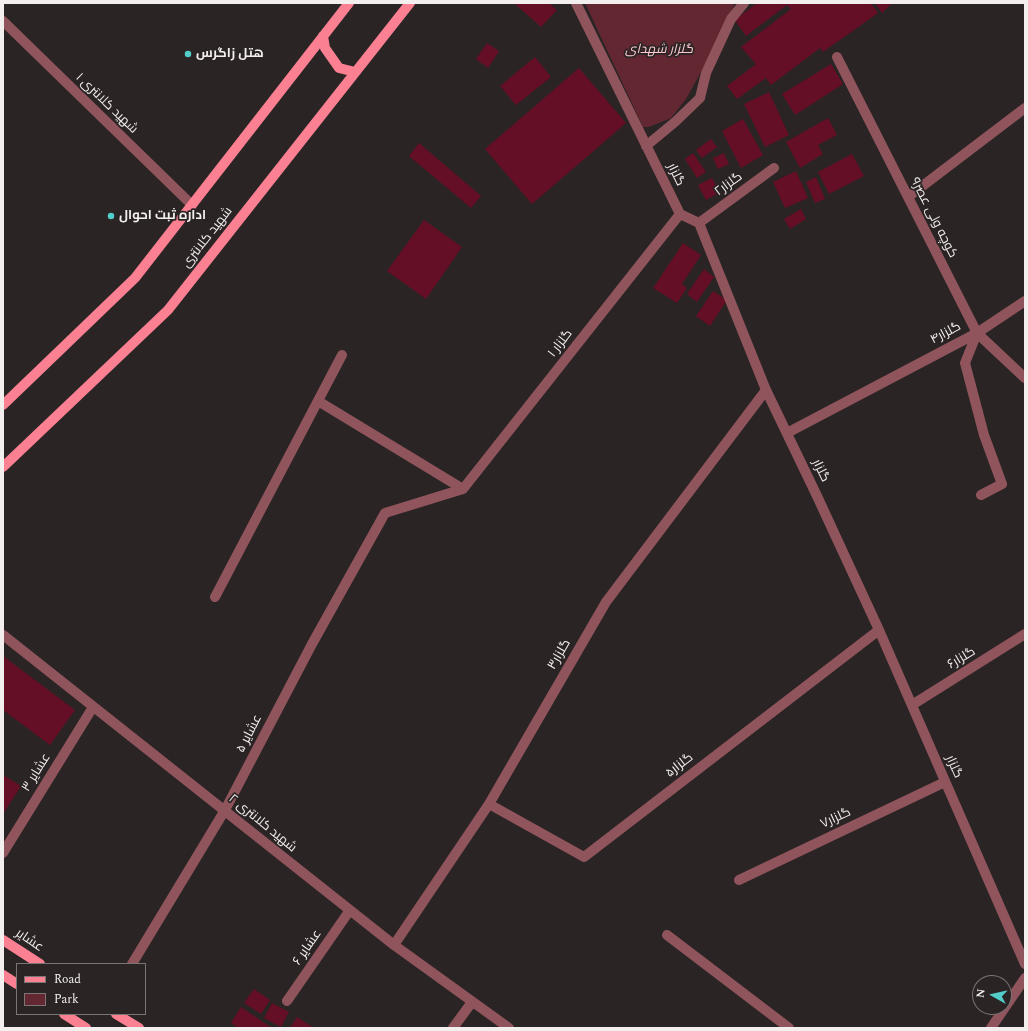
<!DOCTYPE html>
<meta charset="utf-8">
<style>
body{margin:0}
#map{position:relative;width:1028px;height:1031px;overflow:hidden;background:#2b2425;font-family:Spectral,serif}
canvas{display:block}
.frame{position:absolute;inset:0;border:4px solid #f3efef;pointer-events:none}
.legend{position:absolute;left:16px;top:963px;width:130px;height:52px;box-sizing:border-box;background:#2b2425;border:1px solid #7b7576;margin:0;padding:5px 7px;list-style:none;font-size:12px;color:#f3efef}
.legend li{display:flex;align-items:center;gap:8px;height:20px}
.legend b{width:20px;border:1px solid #7b7576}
.north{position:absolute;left:972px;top:975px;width:40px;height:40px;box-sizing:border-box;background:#2b2425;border:1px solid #7b7576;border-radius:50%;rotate:278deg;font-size:11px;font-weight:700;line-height:16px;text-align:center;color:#f3efef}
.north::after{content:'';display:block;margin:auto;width:14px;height:18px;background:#53cdc9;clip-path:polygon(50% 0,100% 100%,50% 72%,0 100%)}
</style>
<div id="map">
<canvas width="1028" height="1031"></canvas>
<div class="frame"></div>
<ul class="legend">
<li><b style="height:5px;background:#fa8092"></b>Road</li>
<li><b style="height:11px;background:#622731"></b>Park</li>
</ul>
<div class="north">N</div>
</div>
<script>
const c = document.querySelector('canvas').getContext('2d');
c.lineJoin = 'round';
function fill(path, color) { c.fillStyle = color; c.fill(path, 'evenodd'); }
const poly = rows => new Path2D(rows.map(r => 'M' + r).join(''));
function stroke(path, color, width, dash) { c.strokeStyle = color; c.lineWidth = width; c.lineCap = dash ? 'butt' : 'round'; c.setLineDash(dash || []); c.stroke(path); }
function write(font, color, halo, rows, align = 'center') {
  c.font = font + ' Spectral,Cairo,serif'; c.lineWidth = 3.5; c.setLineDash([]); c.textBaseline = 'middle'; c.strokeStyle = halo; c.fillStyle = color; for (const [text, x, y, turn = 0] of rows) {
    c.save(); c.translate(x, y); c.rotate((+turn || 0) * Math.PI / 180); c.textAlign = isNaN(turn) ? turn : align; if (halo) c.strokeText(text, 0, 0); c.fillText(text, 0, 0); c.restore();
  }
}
fill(poly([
 [585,3,735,3,712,52,686,99,671,118,649,127,643,127]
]), '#622731');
fill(poly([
 [514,3,549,3,557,10,541,27],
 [757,3,871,3,878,13,823,52,820,48,771,85,766,78,737,99,727,86,756,64,741,47,791,9,787,5,746,36,735,20],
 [875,3,892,3,882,13],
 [487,43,499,51,488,68,476,59],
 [535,57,551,77,516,105,500,86],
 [831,64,843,84,795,115,782,94],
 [579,68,626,123,532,204,485,149],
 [769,92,789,135,765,147,744,104],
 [828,118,837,135,818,145,823,154,800,168,786,142],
 [743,119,763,155,741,168,722,131],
 [711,139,717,147,702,158,696,150],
 [419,143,481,196,471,208,409,156],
 [693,153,706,172,697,178,685,159],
 [724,153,729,164,718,169,713,158],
 [852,154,864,176,829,194,818,172],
 [796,171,808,198,785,208,773,182],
 [816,177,825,199,815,203,806,182],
 [712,178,720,192,706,200,698,185],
 [801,209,806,219,790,229,784,219],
 [424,220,462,247,426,299,387,271],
 [683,243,701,255,682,284,687,288,677,303,653,288],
 [704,269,714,277,697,302,687,294],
 [713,291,727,300,710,326,696,316],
 [3,656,75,710,50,745,3,710],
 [3,775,21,786,3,814],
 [254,989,270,1000,261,1014,244,1003],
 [272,1003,289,1012,281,1027,264,1018],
 [241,1007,272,1028,238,1028,231,1023],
 [297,1017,314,1028,290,1028]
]), '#640f25');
stroke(poly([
 [576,3,680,214,699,223,766,390,817,496,879,630,1025,964],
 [3,21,192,205],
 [837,57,977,333,1025,378],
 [646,146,675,122,700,98,706,73,731,19,744,3],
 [908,197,1025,108],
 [699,223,774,168],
 [977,333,965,363,984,435,1002,484,981,495],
 [318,401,463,489],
 [787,433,977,333,1025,301],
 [463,489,680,214],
 [215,597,342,355],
 [3,635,394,945,509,1028],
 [912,705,1025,634],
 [489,804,584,857,879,630],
 [3,853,93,707],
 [739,880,945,782],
 [667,935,789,1028],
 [394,945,489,804,606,602,766,390],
 [132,964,225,810,312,644,385,513,463,489],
 [287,1001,350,910],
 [453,1028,472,1002],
 [991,1028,1025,978]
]), '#90555c', 10);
stroke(poly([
 [323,36,325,48,339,68,355,72],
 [3,405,135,278,349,3],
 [3,467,168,310,410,3],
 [3,940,40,964],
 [3,975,17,984],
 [64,1014,86,1028],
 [116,1014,139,1028]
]), '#fa8092', 10);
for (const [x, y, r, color] of [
 [188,54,4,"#53cdc9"],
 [111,216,4,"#53cdc9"]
]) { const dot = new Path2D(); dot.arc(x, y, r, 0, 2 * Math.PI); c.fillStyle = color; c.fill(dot); stroke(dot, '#2b2425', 1.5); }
write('italic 13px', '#fdcacf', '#2b2425', [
 ["گلزار شهدای",659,50]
]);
write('bold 13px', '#f3efef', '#2b2425', [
 ["هتل زاگرس",196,54],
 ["اداره ثبت احوال",119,216]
], 'left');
write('13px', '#f3efef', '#2b2425', [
 ["شهید کلانتری ۱",106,104,44],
 ["گلزار",675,175,64],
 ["گلزار۲",729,185,-36],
 ["کوچه ولی عصر۹",933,218,63],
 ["شهید کلانتری",208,238,-52],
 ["گلزار۴",946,334,-28],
 ["گلزار ۱",561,344,-52],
 ["گلزار",820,471,64],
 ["گلزار۳",560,655,-60],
 ["گلزار۶",962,659,-31],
 ["عشایر ۵",250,734,-63],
 ["گلزار۵",680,766,-38],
 ["گلزار",953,767,66],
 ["عشایر ۳",37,773,-58],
 ["گلزار۷",836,819,-25],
 ["شهید کلانتری ۲",262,824,39],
 ["عشایر",29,941,34],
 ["عشایر ۶",308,948,-55]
]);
</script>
